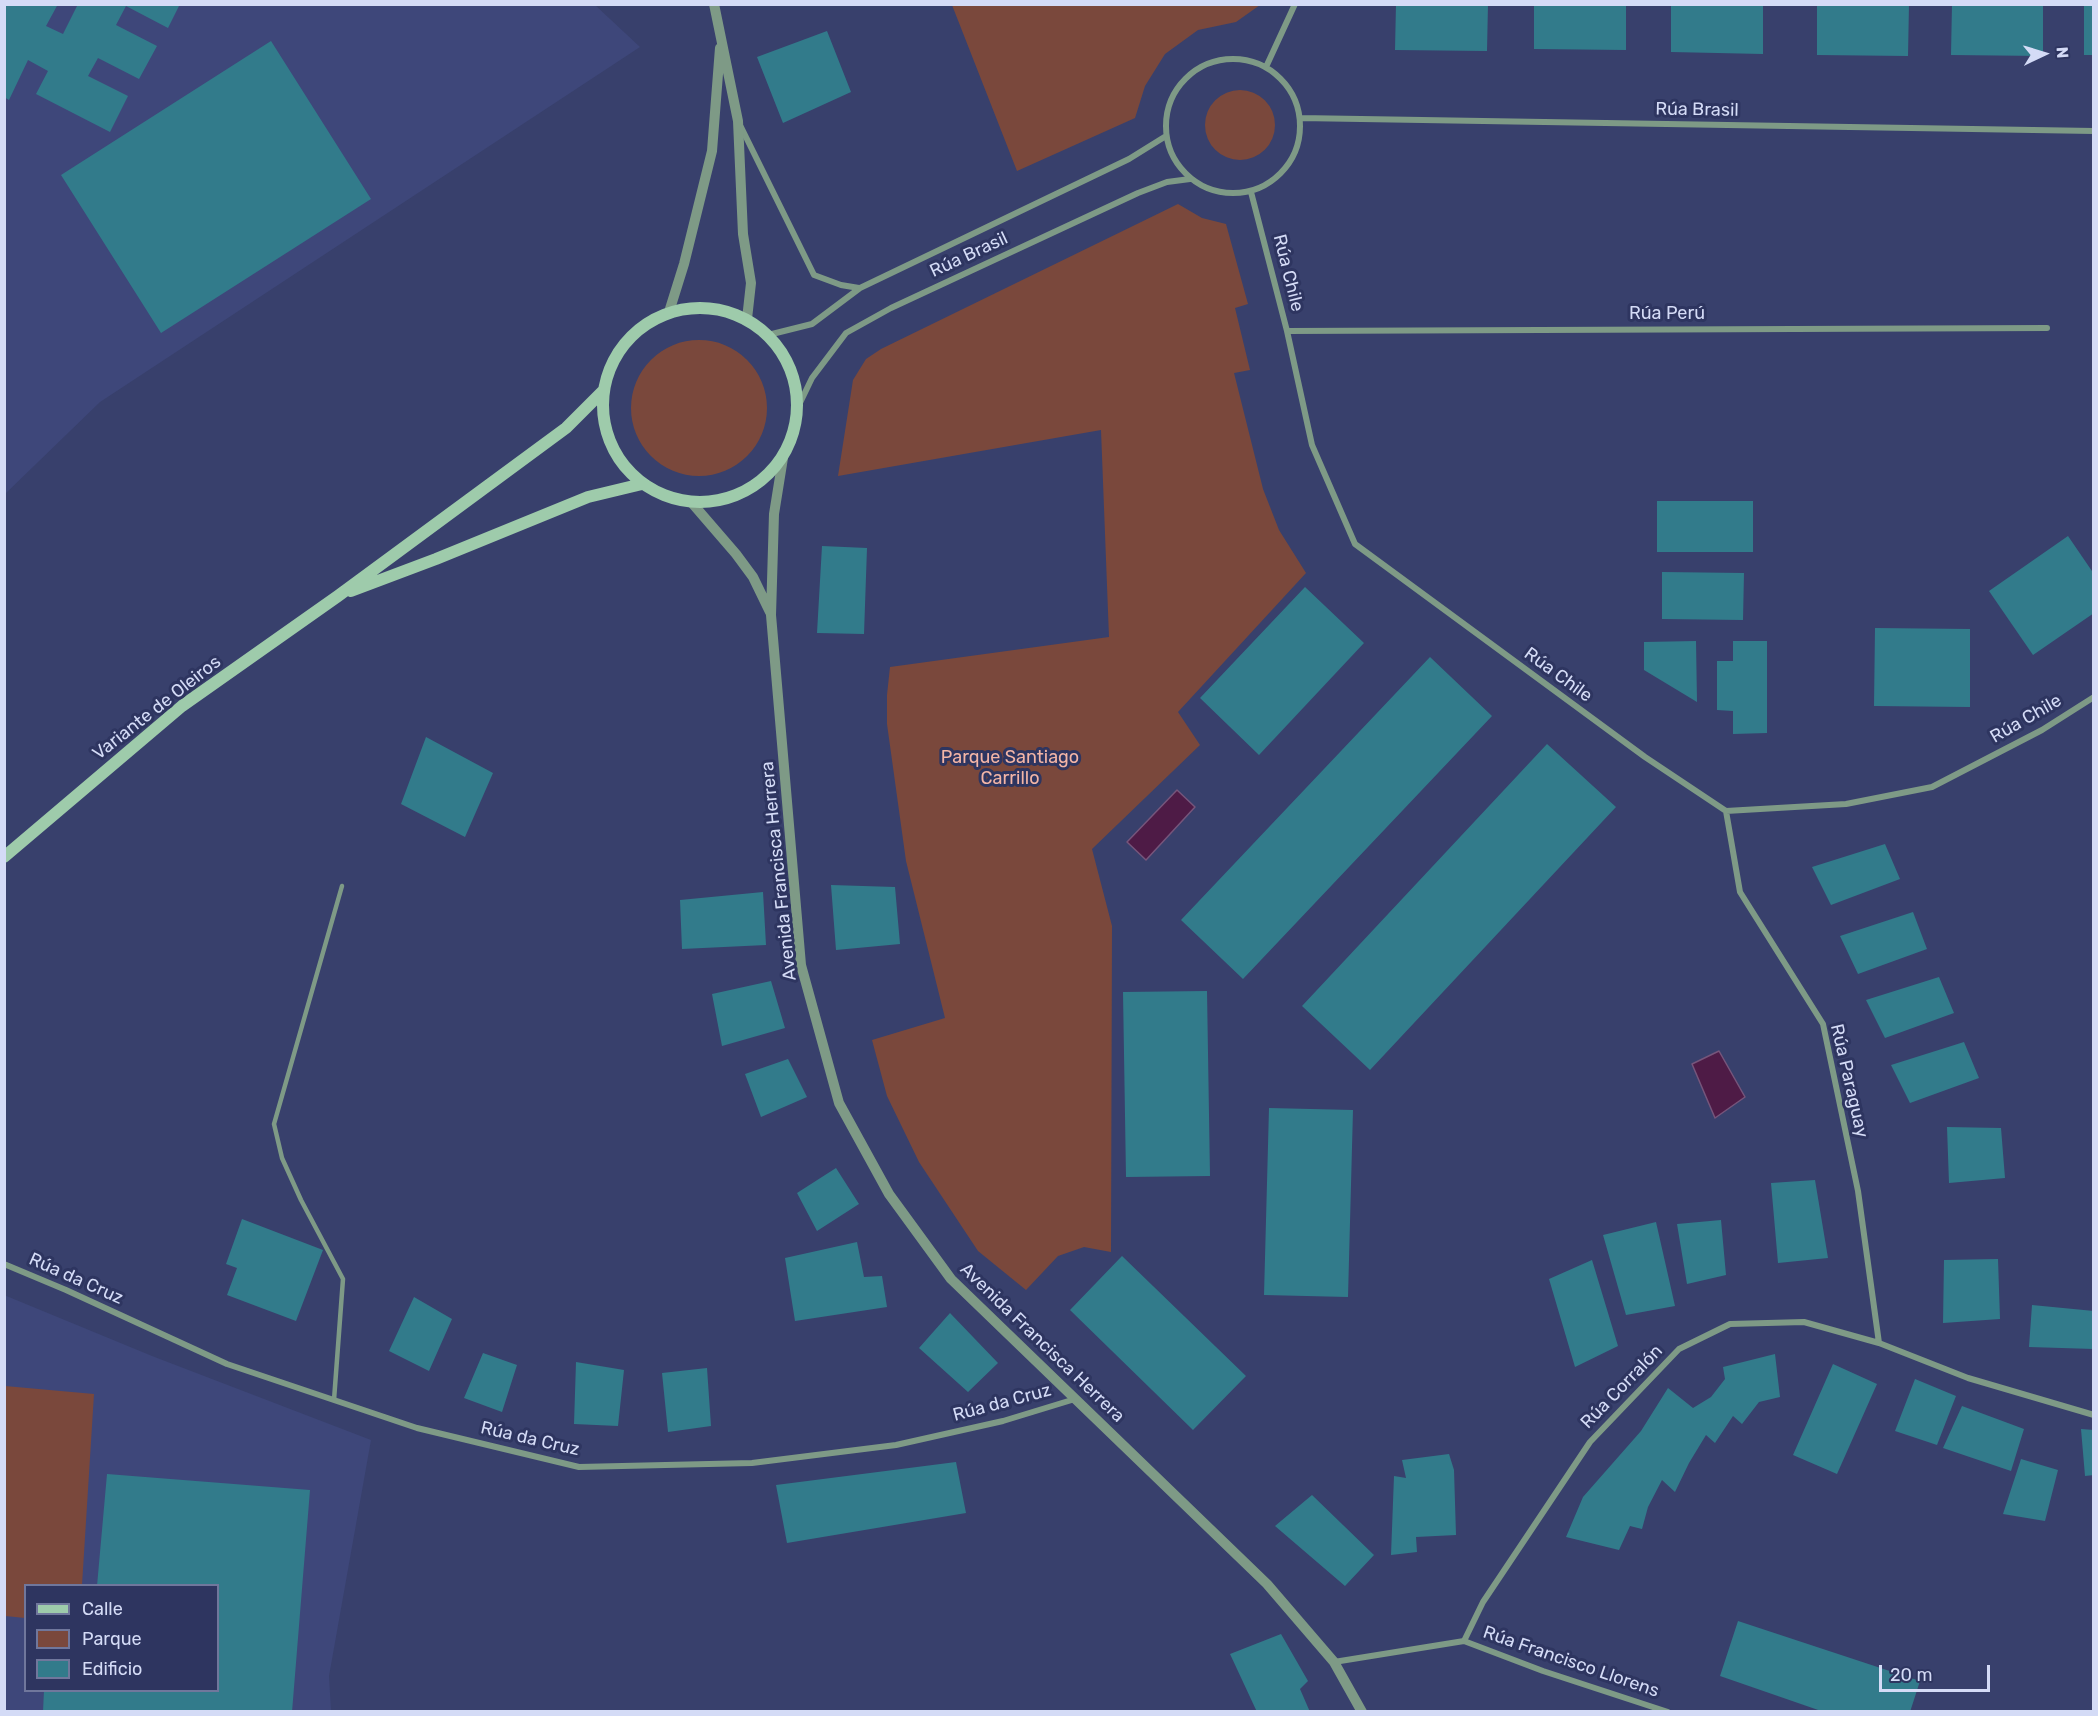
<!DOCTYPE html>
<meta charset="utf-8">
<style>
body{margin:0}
#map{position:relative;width:2098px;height:1716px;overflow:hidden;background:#38406c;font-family:Rubik,sans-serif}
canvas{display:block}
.frame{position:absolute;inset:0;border:6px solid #d4dbf6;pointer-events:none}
.legend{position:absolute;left:24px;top:1584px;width:195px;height:108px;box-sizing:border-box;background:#2e3560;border:2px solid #70779c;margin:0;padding:8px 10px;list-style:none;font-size:18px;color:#d4dbf6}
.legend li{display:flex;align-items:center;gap:12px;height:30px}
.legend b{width:30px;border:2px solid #70779c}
.north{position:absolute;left:2014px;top:24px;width:60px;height:60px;-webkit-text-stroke:4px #2e3560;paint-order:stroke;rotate:86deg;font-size:16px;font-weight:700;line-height:24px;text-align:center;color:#d4dbf6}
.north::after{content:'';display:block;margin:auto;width:21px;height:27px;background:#d4dbf6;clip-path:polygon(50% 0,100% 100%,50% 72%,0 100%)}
.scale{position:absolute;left:1879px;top:1665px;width:111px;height:27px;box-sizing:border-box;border:3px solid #d4dbf6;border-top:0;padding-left:8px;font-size:18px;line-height:21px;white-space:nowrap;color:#d4dbf6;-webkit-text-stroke:4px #2e3560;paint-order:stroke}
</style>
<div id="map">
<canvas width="2098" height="1716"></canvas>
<div class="frame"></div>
<ul class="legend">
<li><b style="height:8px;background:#9ecbab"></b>Calle</li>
<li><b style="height:16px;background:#7a483c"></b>Parque</li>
<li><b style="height:16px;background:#327b8b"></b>Edificio</li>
</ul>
<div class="north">N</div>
<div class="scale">20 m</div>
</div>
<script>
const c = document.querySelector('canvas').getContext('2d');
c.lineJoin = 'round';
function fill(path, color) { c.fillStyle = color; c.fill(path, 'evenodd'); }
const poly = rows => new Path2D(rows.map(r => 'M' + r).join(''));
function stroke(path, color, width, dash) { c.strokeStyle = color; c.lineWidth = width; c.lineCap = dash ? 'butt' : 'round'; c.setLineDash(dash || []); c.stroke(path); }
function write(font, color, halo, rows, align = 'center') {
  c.font = font + ' Rubik,sans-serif'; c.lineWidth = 6; c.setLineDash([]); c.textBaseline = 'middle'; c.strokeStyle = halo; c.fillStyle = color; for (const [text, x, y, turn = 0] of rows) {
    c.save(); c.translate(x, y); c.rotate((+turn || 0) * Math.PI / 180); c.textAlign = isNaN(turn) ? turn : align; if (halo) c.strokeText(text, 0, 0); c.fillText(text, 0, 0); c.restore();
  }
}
fill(poly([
 [5,5,595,5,640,47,100,402,5,494],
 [4,1295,152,1356,371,1440,329,1676,331,1711,5,1711],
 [26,1586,218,1586,218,1690,26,1690]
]), '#3e477a');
fill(poly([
 [952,5,1260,5,1236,22,1198,30,1165,54,1145,86,1135,118,1017,171],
 '1205 125a35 35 0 1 1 70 0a35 35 0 1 1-70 0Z',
 [1178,204,1202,218,1226,224,1248,304,1235,308,1250,370,1234,373,1263,489,1279,530,1306,573,1178,712,1200,745,1092,849,1112,926,1111,1252,1084,1247,1058,1256,1026,1290,978,1251,919,1162,887,1096,872,1040,945,1018,906,861,887,724,887,695,890,667,1109,637,1101,430,838,476,853,380,866,359,881,349],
 '631 408a68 68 0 1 1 136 0a68 68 0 1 1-136 0Z',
 [5,1386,94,1394,82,1585,26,1586,25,1618,5,1616]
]), '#7a483c');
const water = poly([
 [1177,790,1195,807,1146,860,1127,842,1177,790],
 [1719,1051,1745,1097,1715,1118,1692,1064,1719,1051]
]);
fill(water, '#4e1b46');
stroke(water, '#76557b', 1.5);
fill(poly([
 [4,4,58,4,46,26,63,34,78,4,180,4,168,28,126,6,116,25,157,46,139,79,98,58,88,76,128,96,110,132,36,94,48,71,28,60,9,100,4,97],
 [1396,4,1488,4,1487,51,1395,50],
 [1534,4,1626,4,1626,50,1534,49],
 [1671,4,1763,4,1763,54,1671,52],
 [1817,4,1909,4,1908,56,1817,55],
 [1952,4,2043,4,2043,56,1951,55],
 [2084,4,2094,4,2094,55,2084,55],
 [827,31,851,92,783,123,757,57],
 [271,41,371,199,161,333,61,175],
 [1657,501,1753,501,1753,552,1657,552],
 [2068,536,2094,574,2094,613,2033,655,1989,591],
 [822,546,867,548,864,634,817,633],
 [1662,572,1744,573,1743,620,1662,619],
 [1305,587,1364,643,1259,755,1200,698],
 [1875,628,1970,629,1970,707,1874,706],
 [1696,641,1697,702,1644,670,1644,642],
 [1733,641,1767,641,1767,733,1733,734,1733,711,1717,710,1717,661,1733,661],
 [1430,657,1492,716,1243,979,1181,920],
 [426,737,493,773,465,837,401,804],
 [1547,744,1616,807,1370,1070,1302,1006],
 [1885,844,1900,879,1831,905,1812,867],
 [831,885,895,887,900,944,836,950],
 [763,892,766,945,682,949,680,900],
 [1913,912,1927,949,1858,974,1840,936],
 [1939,977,1954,1013,1885,1038,1866,1000],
 [771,981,785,1028,722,1046,712,994],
 [1207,991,1210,1176,1126,1177,1123,992],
 [1964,1042,1979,1078,1910,1103,1891,1065],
 [788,1059,807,1097,761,1117,745,1074],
 [1269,1108,1353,1110,1348,1297,1264,1295],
 [1947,1127,2001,1128,2005,1178,1949,1183],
 [836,1168,859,1204,817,1231,797,1193],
 [1815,1180,1828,1258,1778,1263,1771,1183],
 [242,1219,323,1250,296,1321,227,1295,237,1268,226,1264],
 [1721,1220,1726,1275,1687,1284,1677,1224],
 [1656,1222,1675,1306,1626,1315,1603,1235],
 [857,1242,864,1277,882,1276,887,1307,795,1321,785,1258],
 [1122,1256,1246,1376,1193,1430,1070,1310],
 [1998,1259,2000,1319,1943,1323,1944,1260],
 [1592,1260,1618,1346,1575,1367,1549,1279],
 [414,1297,452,1319,429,1371,389,1351],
 [2032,1305,2094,1311,2094,1349,2029,1347],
 [950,1313,998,1363,968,1392,919,1348],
 [483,1353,517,1365,502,1412,464,1398],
 [1775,1354,1780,1397,1759,1402,1742,1424,1733,1416,1715,1443,1706,1435,1689,1463,1675,1492,1662,1480,1648,1507,1642,1529,1630,1526,1619,1550,1566,1537,1583,1497,1641,1431,1668,1388,1693,1408,1711,1397,1725,1379,1723,1367],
 [576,1362,624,1370,618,1426,574,1424],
 [1833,1364,1877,1384,1837,1474,1793,1455],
 [707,1368,711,1426,668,1432,662,1373],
 [1915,1379,1956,1396,1937,1445,1895,1431],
 [1962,1406,2024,1429,2011,1471,1943,1448],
 [2081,1429,2094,1430,2094,1475,2085,1476],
 [1449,1454,1454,1470,1456,1535,1416,1537,1417,1552,1391,1555,1394,1476,1406,1478,1402,1460],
 [2021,1459,2058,1470,2045,1521,2003,1514],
 [956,1462,966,1513,787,1543,776,1485],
 [107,1474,310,1490,292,1712,43,1712,44,1690,218,1690,218,1586,97,1586],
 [1312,1495,1374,1555,1345,1586,1275,1526],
 [1738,1621,1920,1681,1910,1712,1824,1712,1720,1676],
 [1281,1634,1308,1681,1300,1689,1310,1712,1257,1712,1230,1654]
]), '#327b8b');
stroke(poly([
 [334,1400,343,1279,301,1200,282,1158,274,1124,342,886]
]), '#7e9a86', 4.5);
stroke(poly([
 '1166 126a67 67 0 1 1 134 0a67 67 0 1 1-134 0Z',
 [1266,67,1295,4],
 [1300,118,2094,131],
 [741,127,814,275,841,285,859,288],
 [1251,192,1287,331,1312,445,1355,544,1645,757,1726,811,1846,804,1932,787,2042,730,2094,697],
 [1287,331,2047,328],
 [768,335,812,324,860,288,1129,159,1166,136],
 [798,407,812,378,846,333,891,308,1138,193,1167,182,1190,179],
 [1726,811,1740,892,1823,1024,1858,1191,1879,1343],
 [4,1264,66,1290,227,1364,417,1428,579,1467,752,1463,896,1445,1003,1421,1075,1399],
 [1464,1641,1543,1671,1668,1712],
 [1334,1662,1464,1641,1483,1602,1590,1442,1679,1349,1730,1324,1804,1322,1879,1343,1968,1378,2094,1415]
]), '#7e9a86', 6);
stroke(poly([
 [714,4,738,121,743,234,751,283,747,319],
 [669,312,684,264,712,151,720,48],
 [783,458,774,514,771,615,801,965,839,1103,889,1194,951,1279,1267,1584,1334,1662,1362,1712],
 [692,503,736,554,753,577,770,612]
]), '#7e9a86', 10);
stroke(poly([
 '603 405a97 97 0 1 1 194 0a97 97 0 1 1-194 0Z',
 [351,591,436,559,588,497,642,484],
 [4,857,182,706,338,596,566,428,604,390]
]), '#9ecbab', 12);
write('18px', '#d4dbf6', '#2e3560', [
 ["Rúa Brasil",1697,110,1],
 ["Rúa Brasil",969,255,-25],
 ["Rúa Chile",1288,273,76],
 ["Rúa Perú",1667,314],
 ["Rúa Chile",1558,675,36],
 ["Variante de Oleiros",157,708,-38],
 ["Rúa Chile",2026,719,-30],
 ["Avenida Francisca Herrera",779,871,-96],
 ["Rúa Paraguay",1849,1081,77],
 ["Rúa da Cruz",76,1279,24],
 ["Avenida Francisca Herrera",1042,1343,44],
 ["Rúa Corralón",1622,1387,-46],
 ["Rúa da Cruz",1002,1403,-15],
 ["Rúa da Cruz",530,1439,13],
 ["Rúa Francisco Llorens",1571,1662,19]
]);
write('18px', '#f3b5a6', '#2e3560', [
 ["Parque Santiago",1010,758],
 ["Carrillo",1010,779]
]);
</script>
